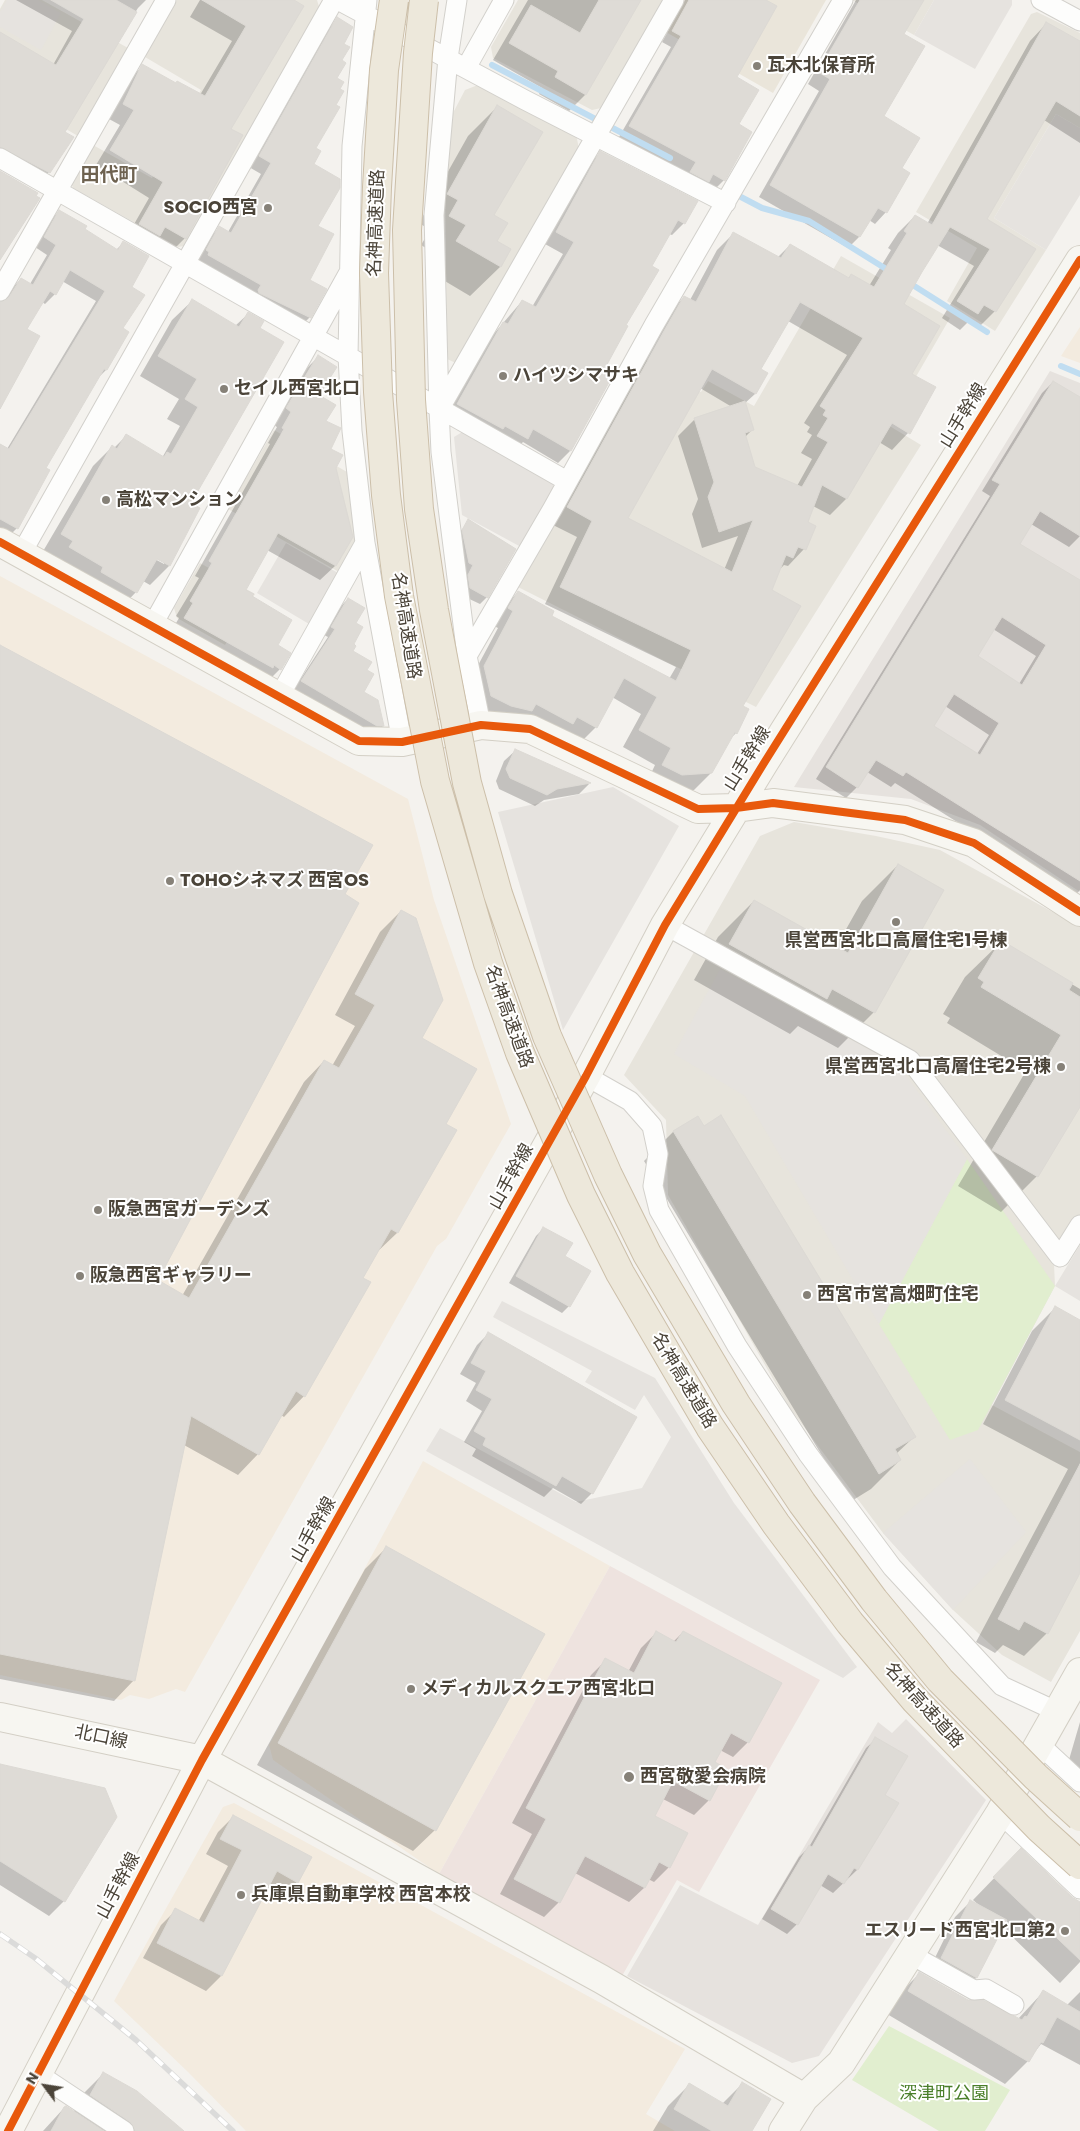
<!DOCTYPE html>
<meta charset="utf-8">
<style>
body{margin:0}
#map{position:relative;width:1080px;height:2131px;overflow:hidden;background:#f4f2ee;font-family:Poppins,sans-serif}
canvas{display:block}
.north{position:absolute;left:20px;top:2061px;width:50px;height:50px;-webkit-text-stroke:4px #fff;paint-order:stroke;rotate:301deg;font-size:14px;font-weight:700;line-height:20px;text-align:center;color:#4b4439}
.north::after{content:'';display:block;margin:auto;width:18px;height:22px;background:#4b4439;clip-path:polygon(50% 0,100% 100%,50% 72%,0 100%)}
</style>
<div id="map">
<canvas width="1080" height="2131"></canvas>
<div class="north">N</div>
</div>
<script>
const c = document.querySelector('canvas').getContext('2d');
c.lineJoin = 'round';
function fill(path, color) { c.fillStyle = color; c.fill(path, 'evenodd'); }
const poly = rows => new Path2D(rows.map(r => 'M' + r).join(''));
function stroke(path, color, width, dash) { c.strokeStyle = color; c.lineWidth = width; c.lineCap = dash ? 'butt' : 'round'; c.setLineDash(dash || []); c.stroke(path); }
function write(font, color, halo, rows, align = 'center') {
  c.font = font + ' Poppins,"Noto Sans JP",sans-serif'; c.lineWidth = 4; c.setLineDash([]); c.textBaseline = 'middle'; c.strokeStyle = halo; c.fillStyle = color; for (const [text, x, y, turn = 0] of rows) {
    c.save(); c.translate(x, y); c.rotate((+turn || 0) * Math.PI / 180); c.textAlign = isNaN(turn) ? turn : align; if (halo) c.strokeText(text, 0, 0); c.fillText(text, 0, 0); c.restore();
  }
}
fill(poly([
 [5,0,42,0,128,48,78,136,0,91,0,9],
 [177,0,317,0,320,10,189,245,178,247,73,188,71,182,93,145,152,178,201,90,145,57],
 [518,0,663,0,601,108,592,110,493,58,491,47],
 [852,0,934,0,914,35],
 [1037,12,1080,33,1080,128,1056,114,994,218,1046,250,995,331,947,301,977,248,916,212,1031,14],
 [478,85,576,134,579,149,456,363,447,359,445,175,453,113,465,90],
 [841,256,950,318,888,425,921,445,756,707,518,587,645,359,701,392,708,381,754,406],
 [274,430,347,472,358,539,339,572,228,509],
 [200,563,255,594,225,645,177,618,174,608],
 [794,822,876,836,940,850,1080,927,1080,1220,1054,1264,1055,1286,992,1405,1080,1452,1080,1631,1051,1682,1002,1655,953,1610,883,1533,789,1407,668,1195,666,1120,624,1075,760,836]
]), '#e7e4dc');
fill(poly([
 [1080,327,1080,363,1061,356],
 [0,576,408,799,434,900,511,1124,446,1239,437,1246,185,1692,176,1689,149,1699,130,1695,121,1700,0,1675],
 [423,1461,610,1566,439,1874,273,1760,269,1745],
 [234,1803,685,2049,646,2114,675,2131,246,2131,188,2072,114,2001,223,1807]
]), '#f3ebdf');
fill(poly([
 [1050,371,1080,383,1080,892,980,825,911,799,794,787],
 [906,1719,986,1800,819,2056,792,2063,627,1976,680,1885,758,1925,878,1722,892,1733]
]), '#e6e2de');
fill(poly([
 [682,0,826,0,773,93,664,31]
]), '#eae5da');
fill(poly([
 [610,1566,820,1680,699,1892,677,1880,622,1976,439,1874]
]), '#eee3df');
fill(poly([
 [967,1159,1055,1286,978,1430,950,1440,879,1324],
 [889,2026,1010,2090,985,2131,939,2131,852,2080]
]), '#e1eecf');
fill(poly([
 [7,0,38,0,61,13,41,50,0,27,0,12],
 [934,0,1012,0,1012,5,975,69,914,35],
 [1056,114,1080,128,1080,195,1046,250,994,218],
 [464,431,554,480,553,489,521,547,462,515,454,437],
 [286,543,338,573,309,624,257,593],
 [613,787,679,826,563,1030,498,812],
 [720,969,899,1066,967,1159,879,1324,745,1096,674,1054],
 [1080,1245,1080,1301,1055,1286],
 [502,1301,655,1378,734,1503,857,1667,843,1678,426,1451,440,1428,576,1502,642,1488,671,1437,644,1395,635,1410,585,1382,592,1371,493,1317],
 [970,1459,1026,1532,953,1610,883,1533]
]), '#e6e3df');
fill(poly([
 [146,0,138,8,117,41,64,132,72,138,49,172,36,185,0,164,0,34,53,65,72,31,16,0],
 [200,0,291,0,230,129,185,238,170,253,125,240,149,198,96,165,120,125,109,119,128,80,143,66,175,84,200,95,232,41,190,17],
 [528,0,639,0,585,95,569,111,539,94,542,88,493,60],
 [685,0,763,0,735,77,737,125,724,180,713,191,686,173,619,137,671,47,662,42],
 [856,0,922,0,902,34,882,117,900,168,886,212,875,224,869,220,859,237,848,248,759,197,819,91,808,84],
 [338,19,342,45,335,79,339,89,334,105,314,149,312,164,308,280,310,317,299,328,196,261,209,238,219,228,228,232,261,174,249,167,327,30],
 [1046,24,1080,42,1080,143,1044,120,986,219,1034,250,995,311,978,328,968,322,960,330,942,318,974,266,937,245,902,305,911,374,908,433,892,450,879,442,846,499,830,515,813,506,806,523,814,526,804,549,788,566,784,565,778,571,770,590,736,733,729,740,711,773,694,790,664,791,647,782,655,765,623,747,641,714,612,697,596,727,579,744,494,723,468,684,498,628,492,625,502,609,518,592,550,616,669,679,676,667,545,604,577,537,551,524,668,314,684,297,690,300,717,250,733,234,777,258,790,245,848,279,851,275,869,286,891,250,888,248,898,233,915,216,927,224,1030,41],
 [788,321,847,355,804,423,810,427,807,432,812,435,801,453,812,459,797,486,754,468,745,437,752,430,744,404,755,394,766,374,759,370],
 [700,388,732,407,695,419,678,436,698,499,692,514,702,548,738,536,724,570,626,518],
 [497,107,492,216,496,242,509,250,500,267,470,296,428,271,437,255,421,245,430,230,419,223,468,136],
 [600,153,684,223,672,235,669,234,650,266,602,371,570,451,558,463,523,442,515,450,446,416,492,336,522,301,532,307,563,254,545,244,588,165],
 [59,211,83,230,116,250,123,243,130,287,121,329,127,333,106,370,98,378,44,468,17,528,7,538,0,534,0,446,7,449,96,301,62,281,55,294,45,304,42,302,26,330,0,406,0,309,11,289,21,279,30,284,47,255,35,247,50,221],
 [192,301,235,326,248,314,169,566,150,585,143,581,136,592,117,612,42,553,93,466,112,447,114,448,126,436,162,458,180,426,167,419,179,399,140,376,172,320],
 [151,557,164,561,164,564],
 [318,357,318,396,352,537,335,566,320,580,267,550,245,590,251,597,276,645,280,669,266,683,170,633,179,618,176,616,199,578,195,576,270,444,268,443,277,427,272,424,303,372],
 [1053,382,1080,399,1080,536,1069,547,1031,524,1018,544,1080,583,1080,890,1075,896,895,783,891,787,867,772,857,787,846,798,816,779,990,496,982,491,1042,393],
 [993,629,1036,656,1019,684,976,656],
 [945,706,989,735,977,754,933,726],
 [469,521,487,531,487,597,480,604,463,596,461,583,466,573,462,571,455,538],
 [348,599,354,623,351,651,366,671,362,692,383,726,375,733,369,733,294,689,328,637,324,635,340,607],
 [0,653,343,895,156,1280,182,1296,304,1082,324,1061,332,1066,355,1026,335,1015,380,932,401,911,420,1039,444,1124,455,1130,397,1233,376,1253,362,1278,304,1396,284,1417,281,1415,258,1454,238,1475,184,1445,134,1680,114,1701,0,1679],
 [516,750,589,784,579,794,544,800,535,806,499,789,496,781,504,761],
 [898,865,943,890,874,1012,838,1048,798,1026,790,1034,694,980,718,937,754,901,836,947,862,901],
 [1001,942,1080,989,1080,1105,1037,1176,1001,1212,958,1186,1026,1071,947,1023,950,1018,943,1014,965,977],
 [697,1118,914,1437,896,1454,900,1460,871,1489,850,1502,644,1161,673,1132],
 [544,1228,564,1257,569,1306,562,1313,509,1283,536,1236],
 [1055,1308,1080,1321,1080,1571,1047,1633,1024,1656,1003,1645,995,1653,976,1642,1068,1469,983,1424,1032,1331],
 [488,1334,592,1493,581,1504,553,1488,544,1497,472,1456,476,1449,464,1442,482,1411,466,1401,476,1383,460,1374,477,1345],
 [386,1548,435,1830,413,1851,257,1765,365,1569],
 [683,1632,748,1742,733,1757,720,1750,714,1763,709,1800,694,1815,663,1799,654,1816,687,1834,669,1867,654,1882,648,1879,644,1888,629,1902,575,1873,559,1902,544,1917,500,1894,532,1834,512,1823,591,1675,606,1660,628,1672,641,1648,656,1633,673,1642],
 [1080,1722,1080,1774,1066,1770],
 [876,1739,884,1796,897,1804,857,1870,833,1893,820,1885,797,1924,787,1934,762,1919,799,1857,809,1847,866,1748],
 [0,1765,64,1901,49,1916,0,1885],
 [233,1817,297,1882,282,1897,266,1889,221,1976,206,1991,143,1958,161,1925,176,1910,198,1922,228,1866,206,1854,218,1832],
 [1000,1872,1080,1905,1080,1962,1060,1983,1002,1927,976,1978,961,1993,927,1974,955,1917,970,1902,980,1906,973,1900],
 [919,1974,968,2001,1018,2019,1043,1992,1067,2005,1080,1992,1080,2065,1041,2044,1028,2061,1005,2084,887,2014,897,1996],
 [103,2074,182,2131,43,2131,64,2108,73,2113,85,2092],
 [690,2084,722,2104,742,2084,751,2131,653,2131,668,2106]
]), '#0003');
stroke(poly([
 [492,65,670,158],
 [741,197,762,208,809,221,891,272],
 [908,282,987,332],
 [1061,366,1080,374]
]), '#c0ddf1', 6);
const building = poly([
 [51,0,116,0,137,12,65,132,74,137,50,173,0,147,0,32,56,65,84,19,51,0],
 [202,0,294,0,304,6,231,129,243,135,186,239,165,227,160,236,139,224,163,182,110,150,134,110,123,104,142,64,176,83,177,81,205,96,246,26,202,0],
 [599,0,641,0,586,95,555,77,558,71,509,43,531,5,580,33,599,0],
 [689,0,766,0,777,6,737,77,759,90,739,124,752,132,725,181,713,174,709,182,690,172,696,162,629,126,681,36,672,31,689,0],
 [860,0,924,0,904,34,925,46,884,116,920,138,902,168,910,173,887,213,878,208,860,237,770,185,830,79,818,72,860,0],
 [337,17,353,27,344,44,350,47,342,60,346,63,337,78,344,82,340,89,344,91,336,105,340,107,316,148,321,151,314,164,340,179,340,188,318,226,334,234,310,280,327,289,311,318,259,293,258,290,261,285,208,255,209,252,206,250,219,226,231,233,271,163,259,156,337,17],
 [1046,22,1080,41,1080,116,1056,101,987,219,1036,249,996,312,984,305,978,314,957,301,990,249,950,227,922,272,904,304,940,326,912,374,936,387,910,434,892,423,847,499,822,485,808,522,816,526,806,550,798,547,793,558,786,555,772,590,801,606,743,706,749,709,737,734,735,732,712,773,682,775,662,765,671,748,639,730,657,697,624,678,597,728,577,717,573,724,536,704,532,711,511,706,491,696,484,666,513,611,508,608,518,591,554,611,552,616,676,681,691,650,560,587,592,521,567,507,664,331,684,296,696,302,733,232,781,258,790,244,849,278,851,274,874,287,907,233,904,231,915,215,932,225,1046,22],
 [800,302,863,338,820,406,826,410,823,415,828,418,817,436,828,442,802,487,755,467,745,433,754,430,745,401,694,418,714,482,708,497,719,532,753,520,732,572,628,518,712,369,756,394,768,373,761,369,800,302],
 [497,105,543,132,494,215,508,223,497,241,511,249,501,267,456,241,466,225,449,216,458,200,447,194,497,105],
 [600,151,698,201,685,224,678,220,652,266,659,270,626,325,628,326,604,370,613,375,571,451,533,429,528,439,505,426,503,429,457,404,503,322,508,324,522,300,536,307,574,242,556,232,600,151],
 [0,171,38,193,36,196,40,198,0,260,0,171],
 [59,210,87,226,85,229,118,250,123,241,149,256,132,287,145,295,123,328,129,332,107,370,104,369,46,468,50,470,18,529,0,519,0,444,9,449,105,291,70,270,56,295,50,291,27,329,40,336,0,409,0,302,9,297,21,278,33,285,56,245,44,237,59,210],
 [192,299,239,327,248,312,264,321,260,328,284,342,191,503,200,508,170,566,157,559,137,593,101,572,103,567,69,547,73,541,61,534,112,445,117,449,126,434,164,457,167,452,171,454,198,407,185,399,197,379,158,356,192,299],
 [318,355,337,367,319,395,336,405,326,421,341,428,331,449,343,455,336,468,353,537,336,566,278,533,246,590,254,594,252,596,292,620,278,645,291,653,281,670,274,665,273,668,184,618,193,603,190,601,212,563,209,561,284,429,282,428,291,412,286,408,318,355],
 [1053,381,1080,397,1080,536,1040,511,1020,544,1080,580,1080,881,906,772,903,776,876,760,858,788,826,767,1000,484,992,480,1053,381],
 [1002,617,1046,645,1022,685,978,656,1002,617],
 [954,694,999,723,980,755,934,726,954,694],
 [468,519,516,549,488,598,470,588,468,575,473,565,469,563,462,530,468,519],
 [348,598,365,608,356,623,363,627,354,644,356,646,353,651,372,662,367,670,374,674,364,692,378,700,384,726,377,726,301,681,335,629,331,627,348,598],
 [0,645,373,845,345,894,359,903,158,1280,189,1298,324,1060,339,1068,375,1005,355,994,401,910,416,918,443,1000,422,1038,477,1069,446,1124,457,1130,398,1233,391,1229,363,1278,371,1282,305,1397,296,1391,259,1455,191,1416,135,1681,0,1654,0,645],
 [515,749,591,783,557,789,547,795,510,778,506,769,515,749],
 [898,864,944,890,875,1013,832,989,827,999,729,944,754,900,848,953,898,864],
 [1001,940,1073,983,1069,990,1080,997,1080,1107,1038,1177,992,1150,1061,1035,981,987,984,982,978,978,1001,940],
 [721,1115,916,1437,895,1449,901,1460,879,1474,673,1131,698,1116,704,1126,721,1115],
 [543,1227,573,1243,565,1256,591,1271,570,1307,516,1276,543,1227],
 [1055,1306,1080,1320,1080,1440,1005,1400,1055,1306],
 [488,1332,637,1417,593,1494,562,1476,556,1486,483,1445,486,1438,474,1431,492,1399,476,1390,486,1371,471,1363,488,1332],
 [1080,1464,1080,1573,1048,1634,1024,1621,1019,1630,998,1619,1080,1464],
 [386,1546,545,1634,436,1831,278,1743,386,1546],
 [656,1631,676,1642,683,1631,782,1683,749,1743,731,1733,715,1762,727,1769,710,1801,673,1781,655,1816,688,1833,670,1868,659,1862,645,1888,585,1856,560,1903,514,1879,546,1819,526,1808,605,1658,634,1673,656,1631],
 [875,1737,908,1756,885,1795,899,1803,858,1870,854,1868,844,1884,828,1874,798,1925,771,1909,809,1845,812,1847,875,1737],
 [0,1764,105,1788,117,1817,65,1902,0,1861,0,1764],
 [233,1815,312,1857,298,1883,277,1871,222,1976,157,1943,175,1908,204,1923,242,1850,220,1839,233,1815],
 [1021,1848,1072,1897,1080,1902,1080,1960,993,1877,1021,1848],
 [970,1900,1007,1920,977,1978,941,1958,970,1900],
 [919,1972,968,2000,983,2000,1022,2020,1025,2016,1027,2017,1043,1990,1080,2012,1080,2030,1057,2017,1043,2043,1041,2042,1029,2062,908,1991,919,1972],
 [103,2072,137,2091,184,2131,135,2131,130,2122,90,2095,103,2072],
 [742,2082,771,2099,752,2131,712,2131,674,2109,689,2083,728,2106,742,2082],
 [66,2106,104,2131,51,2131,64,2107,66,2106]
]);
fill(building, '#dedbd6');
stroke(building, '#dcd9d4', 1);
const street = poly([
 [338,0,525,100,726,203],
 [367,0,352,146,348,356,352,431,365,543,402,742],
 [457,0,448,58,434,215,439,409,441,452,467,656,481,725],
 [1041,0,1080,21],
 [466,68,504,0],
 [0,158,567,481],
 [0,291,166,0],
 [440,408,674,0],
 [21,554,334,0],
 [152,626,348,274],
 [467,656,553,508,654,325,843,0],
 [279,697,365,543],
 [665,925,910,1060,1060,1257,1080,1225],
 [586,1076,630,1101,652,1126,658,1154,653,1186,659,1210,737,1346,808,1454,892,1567,1002,1686,1058,1712],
 [1039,1744,1080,1782],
 [1000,1813,1080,1889],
 [910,1954,974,1990,986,1989,1014,2005],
 [38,2074,124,2131]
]);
const secondary = poly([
 [0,542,359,741,402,742,481,725,530,729,698,809,736,808,773,803,905,820,974,843,1080,912],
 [0,1717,202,1760,601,1979,804,2098],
 [8,2131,202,1760,586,1076,665,925,764,763,1080,260],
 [783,2131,804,2098,841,2063,1000,1813,1080,1672]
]);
stroke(street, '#d2d0cb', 21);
stroke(secondary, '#d3cfc5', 30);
stroke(street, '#fdfdfc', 19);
stroke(secondary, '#f7f6f1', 28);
const rail = poly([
 [0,1934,35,1958,136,2040,233,2131]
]);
stroke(rail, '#dbdbda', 5.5);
stroke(rail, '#fff', 4, [11]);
const highwayBridge = poly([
 [394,0,384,70,377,187,374,273,378,392,386,495,399,596,435,781,488,963,520,1053,581,1195,620,1273,710,1427,776,1524,850,1623,915,1700,1039,1828,1080,1865],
 [424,0,418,53,407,230,411,400,419,509,434,610,467,783,498,894,547,1036,608,1175,647,1254,736,1404,802,1503,874,1600,940,1680,1036,1777,1080,1817]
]);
stroke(highwayBridge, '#ccbfa9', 30, []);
stroke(highwayBridge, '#ede8db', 28);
stroke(poly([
 [0,542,359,741,402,742,481,725,530,729,698,809,736,808,773,803,905,820,974,843,1080,912],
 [8,2131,202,1760,586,1076,665,925,764,763,1080,260]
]), '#e8590c', 8);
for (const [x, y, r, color] of [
 [757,66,5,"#868178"],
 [268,208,5,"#868178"],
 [503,376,5,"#868178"],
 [224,389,5,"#868178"],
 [106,500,5,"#868178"],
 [170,881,5,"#868178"],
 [896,922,5,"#868178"],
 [1061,1067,5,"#868178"],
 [98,1210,5,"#868178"],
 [80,1276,5,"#868178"],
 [807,1295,5,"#868178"],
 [411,1689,5,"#868178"],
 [629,1777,6,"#868178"],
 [241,1895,5,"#868178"],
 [1065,1931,5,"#868178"]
]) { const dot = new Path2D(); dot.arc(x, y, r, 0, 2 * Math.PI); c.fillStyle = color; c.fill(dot); stroke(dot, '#fff', 2); }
write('bold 18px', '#4b4439', '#fff', [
 ["瓦木北保育所",767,66],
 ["SOCIO西宮",258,208,"right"],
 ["ハイツシマサキ",513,376],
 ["セイル西宮北口",234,389],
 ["高松マンション",116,500],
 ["TOHOシネマズ 西宮OS",180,881],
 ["県営西宮北口高層住宅1号棟",896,941,"center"],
 ["県営西宮北口高層住宅2号棟",1051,1067,"right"],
 ["阪急西宮ガーデンズ",108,1210],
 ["阪急西宮ギャラリー",90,1276],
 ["西宮市営高畑町住宅",817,1295],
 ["メディカルスクエア西宮北口",421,1689],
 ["西宮敬愛会病院",640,1777],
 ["兵庫県自動車学校 西宮本校",251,1895],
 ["エスリード西宮北口第2",1055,1931,"right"]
], 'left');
write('18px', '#4b4439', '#fff', [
 ["名神高速道路",377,223,-88],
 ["山手幹線",964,416,-58],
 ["名神高速道路",405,626,81],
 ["山手幹線",748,759,-58],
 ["名神高速道路",508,1017,70],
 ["山手幹線",512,1177,-61],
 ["名神高速道路",683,1381,59],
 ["山手幹線",314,1530,-60],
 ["名神高速道路",923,1706,48],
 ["北口線",101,1738,12],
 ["山手幹線",119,1886,-62]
]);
write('18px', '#4a7f2a', '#fff', [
 ["深津町公園",944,2094]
]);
write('bold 19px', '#6e6250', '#fff', [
 ["田代町",109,176]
]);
</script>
